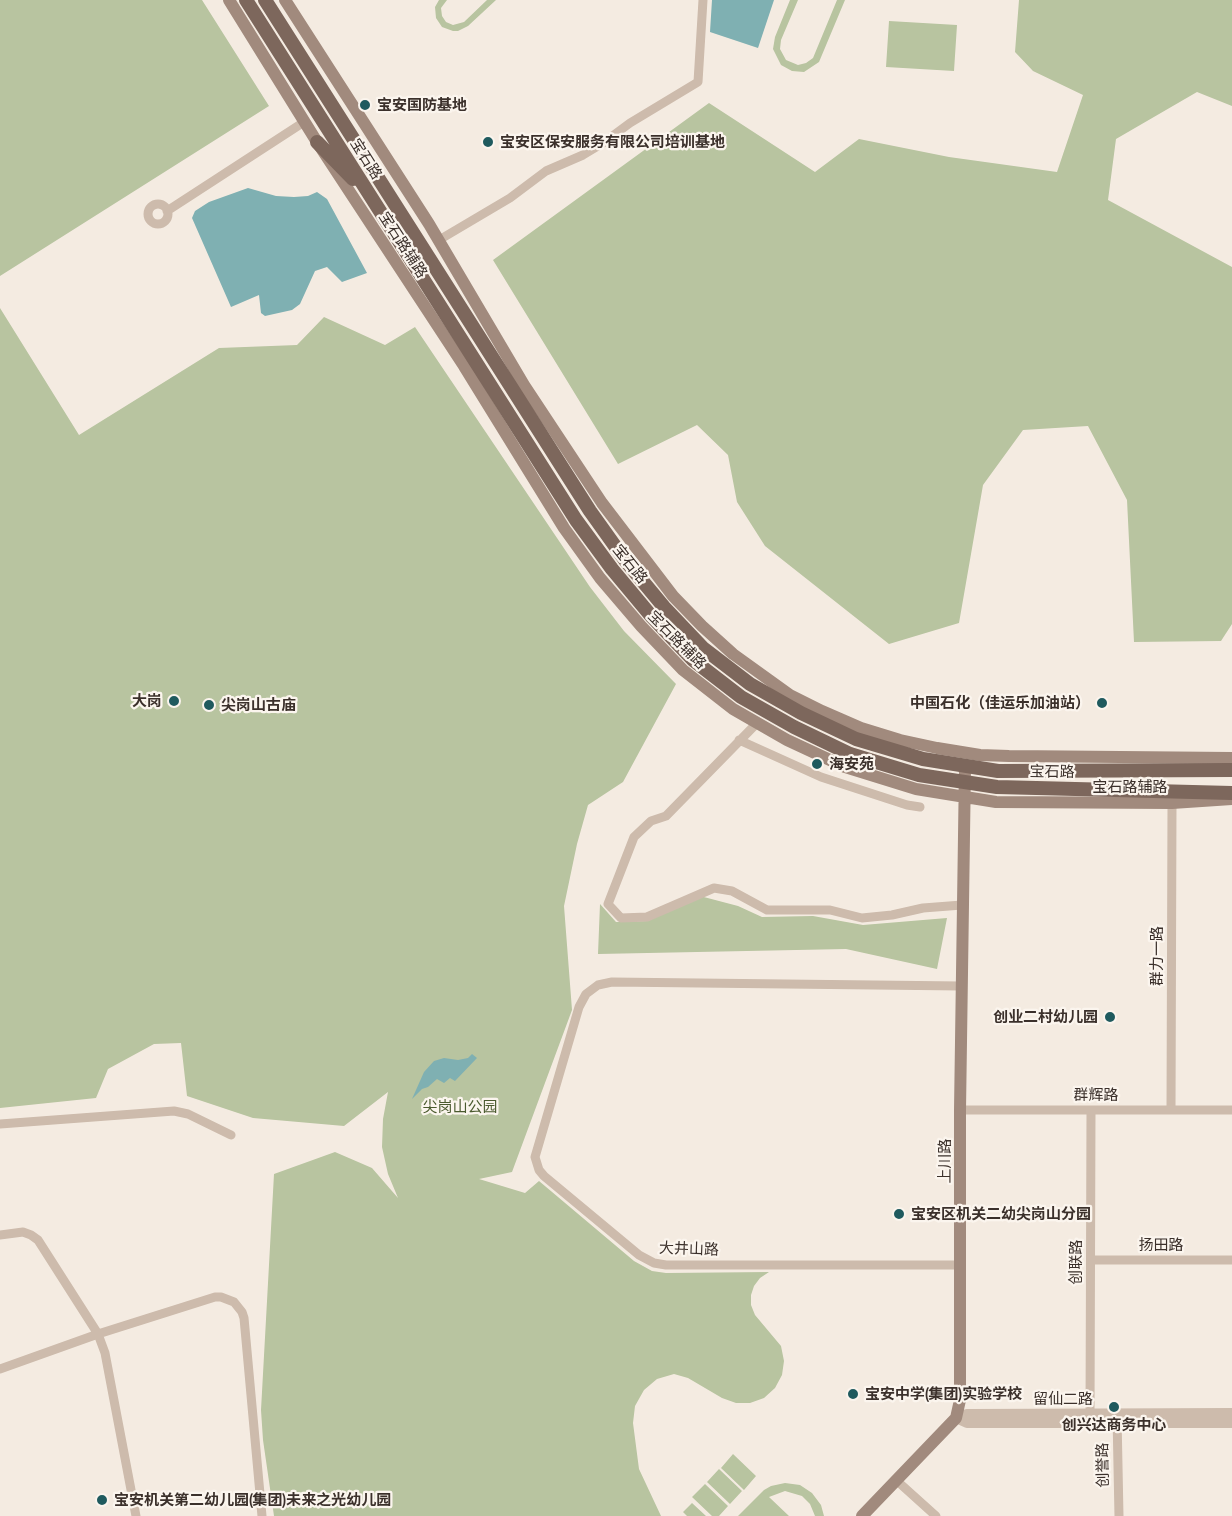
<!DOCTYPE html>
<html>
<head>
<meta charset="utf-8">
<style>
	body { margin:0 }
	canvas { display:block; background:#f4ebe1 }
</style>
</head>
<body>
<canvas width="1232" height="1516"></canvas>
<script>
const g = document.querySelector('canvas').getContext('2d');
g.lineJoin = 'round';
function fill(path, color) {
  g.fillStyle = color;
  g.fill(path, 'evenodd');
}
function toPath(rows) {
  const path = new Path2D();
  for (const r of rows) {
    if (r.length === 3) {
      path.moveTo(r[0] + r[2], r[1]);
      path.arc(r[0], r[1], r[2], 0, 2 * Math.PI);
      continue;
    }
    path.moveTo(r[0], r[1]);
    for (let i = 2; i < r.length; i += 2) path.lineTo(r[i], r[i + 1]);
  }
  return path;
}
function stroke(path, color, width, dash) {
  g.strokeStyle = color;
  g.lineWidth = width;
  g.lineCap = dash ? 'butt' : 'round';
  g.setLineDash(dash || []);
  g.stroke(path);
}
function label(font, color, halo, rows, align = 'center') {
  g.font = font + ' "Asap Condensed","Noto Sans SC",sans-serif';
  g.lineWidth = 4.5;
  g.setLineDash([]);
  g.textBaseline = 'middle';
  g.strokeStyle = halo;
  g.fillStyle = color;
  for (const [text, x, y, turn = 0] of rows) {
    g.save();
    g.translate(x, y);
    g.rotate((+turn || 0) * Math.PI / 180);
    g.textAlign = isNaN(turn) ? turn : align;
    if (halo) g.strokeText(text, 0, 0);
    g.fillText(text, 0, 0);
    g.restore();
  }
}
fill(toPath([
	[0,0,202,0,269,106,0,276],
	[439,0,447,0,441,8,442,16,446,22,453,25,464,22,487,0,496,0,468,26,458,31,453,31,442,27,436,18,435,7],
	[790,0,798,0,781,40,780,49,786,60,798,65,806,63,813,58,837,0,845,0,819,62,804,72,792,71,781,65,773,49,775,37],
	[1019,0,1232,0,1232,106,1197,92,1116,139,1108,200,1232,267,1232,624,1221,641,1134,642,1127,500,1088,426,1023,430,983,485,959,623,889,644,765,546,737,502,728,455,697,425,618,464,493,260,709,103,815,172,859,139,949,157,1057,172,1083,95,1033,71,1015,52],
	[889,21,957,25,954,71,886,67],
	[0,308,79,435,219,348,297,345,324,317,385,345,415,327,590,587,624,631,676,684,623,782,588,805,577,844,564,906,572,1010,512,1172,479,1179,525,1193,539,1181,634,1261,652,1271,666,1273,769,1272,760,1278,754,1286,751,1295,751,1305,755,1315,781,1346,784,1361,782,1375,775,1388,764,1398,750,1403,736,1403,722,1398,688,1378,674,1374,657,1379,644,1390,635,1406,633,1423,639,1469,661,1516,274,1516,263,1440,261,1410,274,1174,335,1152,372,1168,398,1198,388,1174,382,1147,383,1119,388,1092,344,1126,253,1118,187,1096,181,1043,154,1044,108,1069,96,1098,0,1108],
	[700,896,738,906,762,917,813,916,863,925,947,918,937,969,846,949,598,954,600,904,616,922,648,921],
	[733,1454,756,1476,744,1490,721,1468],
	[719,1469,742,1491,730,1504,707,1482],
	[785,1483,800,1485,812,1493,821,1505,824,1516,815,1516,810,1504,802,1496,785,1491,769,1497,789,1516,738,1516,764,1490,771,1486],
	[705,1484,728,1506,719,1516,712,1516,692,1497],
	[692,1503,706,1516,687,1516,683,1512]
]), '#b8c4a0');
fill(toPath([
	[712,0,774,0,758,48,710,32],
	[248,188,276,196,294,197,308,196,317,192,327,199,367,273,342,282,327,267,315,271,300,304,292,310,265,316,261,313,259,295,231,307,192,218,195,211,209,202],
	[472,1054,477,1058,455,1081,450,1078,444,1083,437,1079,428,1087,422,1089,412,1099,424,1072,434,1061,444,1058,458,1060,468,1058]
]), '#7fb0b2');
stroke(toPath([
	[158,214,10],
	[167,211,304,122],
	[439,240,510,198,546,171,583,155,603,143,630,123,698,82,703,0],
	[757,723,666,816,651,821,634,837,608,904,621,918,647,917,714,888,732,891,767,910,830,910,862,918,892,915,923,908,962,905],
	[739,740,821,777,907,805,920,807],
	[960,1110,1232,1110],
	[1171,1110,1172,803],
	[0,1124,174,1111,188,1114,231,1135],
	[0,1235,23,1232,31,1235,38,1240,98,1334,105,1353,136,1516],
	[1091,1260,1232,1260],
	[960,1265,666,1265,654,1263,639,1255,544,1176,539,1170,535,1157,579,1007,586,994,598,985,612,982,961,986],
	[0,1369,98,1334,215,1297,221,1297,234,1302,242,1312,244,1318,262,1516],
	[1090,1414,1091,1110],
	[1117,1416,1119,1516],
	[896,1480,936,1516]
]), '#cdbbac', 9);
stroke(toPath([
	[956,1418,967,1423,1232,1423],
	[956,1418,967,1414,1232,1413]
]), '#cdbbac', 10);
stroke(toPath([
	[229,0,317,142,464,366,564,528,600,578,641,626,683,670,733,709,787,740,845,767,916,789,996,802,1172,803,1232,799],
	[285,0,429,224,524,385,602,503,673,596,702,626,733,654,790,695,822,711,861,728,900,740,937,748,980,755,1009,756,1232,758],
	[862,1516,956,1418,960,1400,960,1110,965,767]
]), '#a18a7d', 12);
stroke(toPath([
	[246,0,576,520,612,569,652,617,693,660,741,697,794,727,850,754,919,775,997,787,1232,793],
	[265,0,590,511,625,560,664,607,703,648,750,684,801,713,856,739,923,759,998,771,1232,770],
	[317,142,353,179]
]), '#7d675c', 14);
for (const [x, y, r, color] of [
	[365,105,6,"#1f5a5e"],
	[488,142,6,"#1f5a5e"],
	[174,701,6,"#1f5a5e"],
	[1102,703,6,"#1f5a5e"],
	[209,705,6,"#1f5a5e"],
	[817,764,6,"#1f5a5e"],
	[1110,1017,6,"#1f5a5e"],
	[899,1214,6,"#1f5a5e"],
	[853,1394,6,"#1f5a5e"],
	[1114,1407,6,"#1f5a5e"],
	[102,1500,6,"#1f5a5e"]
]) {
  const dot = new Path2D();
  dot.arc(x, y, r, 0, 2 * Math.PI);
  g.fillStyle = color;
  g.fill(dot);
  stroke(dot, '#fbf5ee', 2);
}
label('bold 15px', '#3b302b', '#fbf5ee', [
	["宝安国防基地",377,105],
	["宝安区保安服务有限公司培训基地",500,142],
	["大岗",162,701,"right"],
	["中国石化（佳运乐加油站）",1090,703,"right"],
	["尖岗山古庙",221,705],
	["海安苑",829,764],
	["创业二村幼儿园",1098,1017,"right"],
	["宝安区机关二幼尖岗山分园",911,1214],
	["宝安中学(集团)实验学校",865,1394],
	["创兴达商务中心",1114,1425,"center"],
	["宝安机关第二幼儿园(集团)未来之光幼儿园",114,1500]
], 'left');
label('15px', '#3b302b', '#fbf5ee', [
	["宝石路",366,159,58],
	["宝石路辅路",403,245,57],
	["宝石路",630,564,51],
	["宝石路辅路",677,640,45],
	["宝石路",1052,772,1],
	["宝石路辅路",1130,787],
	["群力一路",1157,956,-90],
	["群辉路",1096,1095],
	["上川路",945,1161,-90],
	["扬田路",1161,1245],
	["大井山路",689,1249,2],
	["创联路",1076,1262,-90],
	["留仙二路",1063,1399],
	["创誉路",1103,1465,-91]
]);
label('15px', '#4a5a2e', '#fbf5ee', [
	["尖岗山公园",460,1107]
]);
</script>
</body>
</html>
